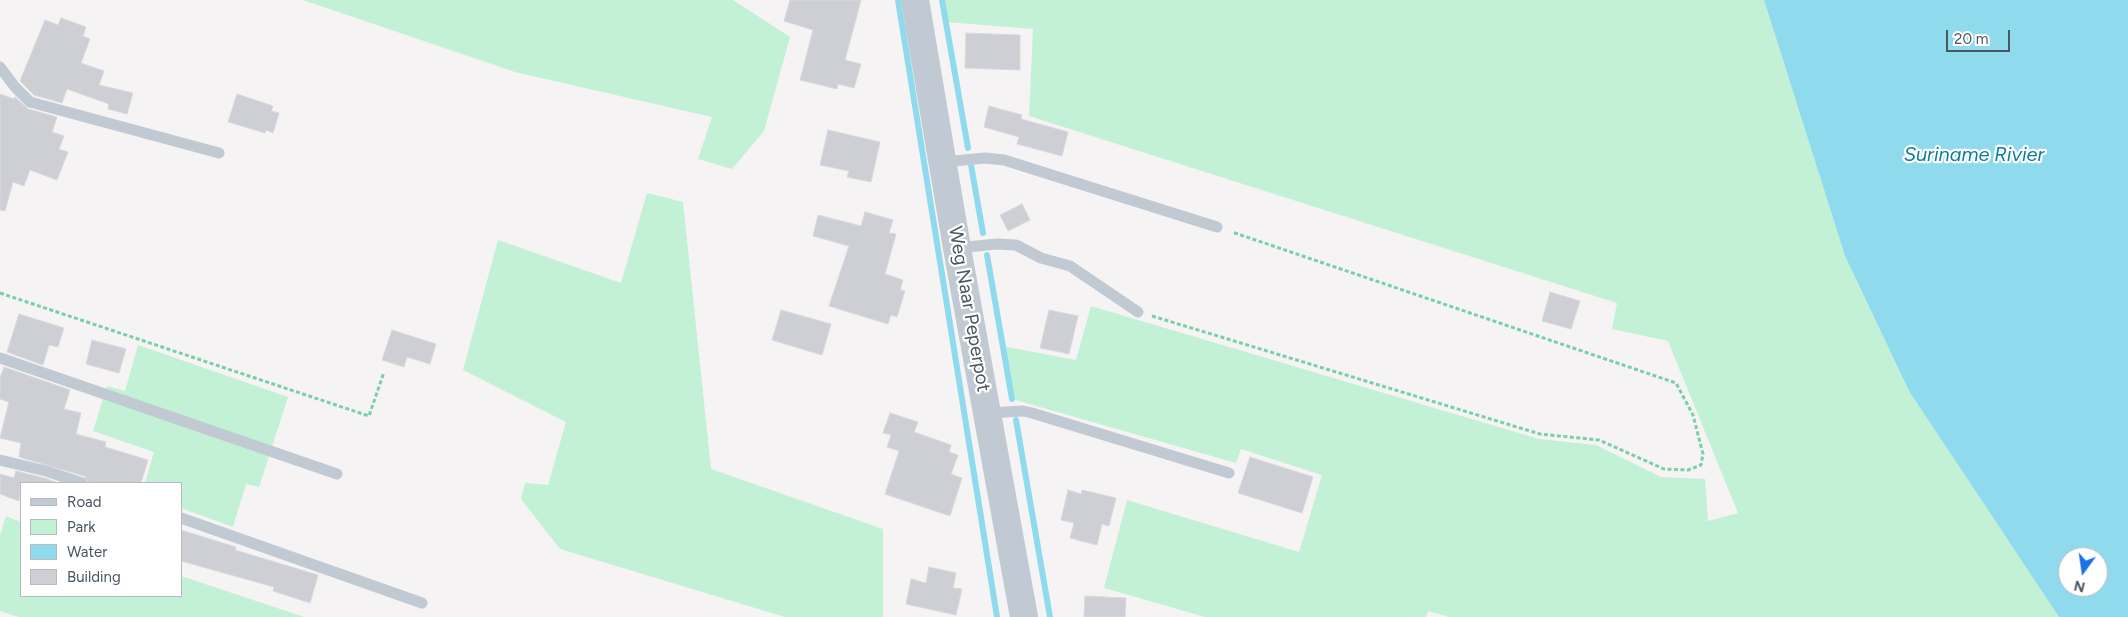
<!DOCTYPE html>
<html>
<head>
<meta charset="utf-8">
<style>
	body { margin:0 }
	#map { position:relative; width:2128px; height:617px; overflow:hidden; background:#f5f3f3; font-family:Figtree,sans-serif }
	canvas { display:block }
	.legend { position:absolute; left:20px; top:482px; width:162px; height:115px; box-sizing:border-box; background:#fff; border:1px solid #b7bbc0; margin:0; padding:6px 9px; list-style:none; font-size:15px; color:#4a5661 }
	.legend li { display:flex; align-items:center; gap:10px; height:25px }
	.legend b { width:25px; border:1px solid #b7bbc0 }
	.north { position:absolute; left:2058px; top:547px; width:50px; height:50px; box-sizing:border-box; background:#fff; border:1px solid #b7bbc0; border-radius:50%; rotate:194deg; font-size:14px; font-weight:700; line-height:20px; text-align:center; color:#4a5661 }
	.north::after { content:''; display:block; margin:auto; width:18px; height:22px; background:#1a73e8; clip-path:polygon(50% 0,100% 100%,50% 72%,0 100%) }
	.scale { position:absolute; left:1946px; top:30px; width:64px; height:22px; box-sizing:border-box; border:2px solid #4a5661; border-top:0; padding-left:6px; font-size:15px; line-height:18px; white-space:nowrap; color:#4a5661; -webkit-text-stroke:4px #fff; paint-order:stroke }
</style>
</head>
<body>
<div id="map">
<canvas width="2128" height="617"></canvas>
<ul class="legend">
<li><b style="height:6px;background:#c1cad2"></b>Road</li>
<li><b style="height:14px;background:#c3f1d5"></b>Park</li>
<li><b style="height:14px;background:#90daee"></b>Water</li>
<li><b style="height:14px;background:#cdcfd5"></b>Building</li>
</ul>
<div class="north">N</div>
<div class="scale">20 m</div>
</div>
<script>
const g = document.querySelector('canvas').getContext('2d');
g.lineJoin = 'round';
function fill(path, color) {
  g.fillStyle = color;
  g.fill(path, 'evenodd');
}
function toPath(rows) {
  const path = new Path2D();
  for (const r of rows) {
    path.moveTo(r[0], r[1]);
    for (let i = 2; i < r.length; i += 2) path.lineTo(r[i], r[i + 1]);
  }
  return path;
}
function stroke(path, color, width, dash) {
  g.strokeStyle = color;
  g.lineWidth = width;
  g.lineCap = dash ? 'butt' : 'round';
  g.setLineDash(dash || []);
  g.stroke(path);
}
function label(font, color, halo, rows, align = 'center') {
  g.font = font + ' Figtree,sans-serif';
  g.lineWidth = 4.5;
  g.setLineDash([]);
  g.textBaseline = 'middle';
  g.strokeStyle = halo;
  g.fillStyle = color;
  for (const [text, x, y, turn = 0] of rows) {
    g.save();
    g.translate(x, y);
    g.rotate((+turn || 0) * Math.PI / 180);
    g.textAlign = isNaN(turn) ? turn : align;
    if (halo) g.strokeText(text, 0, 0);
    g.fillText(text, 0, 0);
    g.restore();
  }
}
fill(toPath([
	[303,0,733,0,790,37,764,131,732,169,698,159,712,117,515,72],
	[942,0,1764,0,1845,256,1909,391,2059,617,1449,617,1428,611,1426,617,1205,617,1104,588,1127,500,1299,552,1322,475,1241,449,1236,463,1012,399,1002,346,1076,360,1091,306,1539,439,1596,445,1661,477,1705,479,1708,521,1738,513,1668,341,1612,329,1617,303,1029,116,1033,29,946,22],
	[647,193,683,202,711,469,883,529,883,617,785,617,560,549,521,499,525,483,548,485,566,422,463,370,498,240,621,283],
	[138,345,288,397,259,487,246,484,233,527,181,508,181,483,145,483,154,452,93,431,107,386,125,391],
	[6,516,21,522,21,596,181,596,181,576,304,617,19,617,0,611,0,535]
]), '#c3f1d5');
fill(toPath([
	[1764,0,2128,0,2128,617,2059,617,1909,391,1845,256],
	[2068,557,2098,557,2098,587,2068,587]
]), '#90daee');
stroke(toPath([
	[898,0,997,617],
	[942,0,968,148],
	[971,165,983,233],
	[987,255,1012,399],
	[1016,420,1050,617]
]), '#90daee', 6);
const building = toPath([
	[790,0,861,0,845,60,861,64,854,88,838,84,837,89,800,80,813,30,784,21,790,0],
	[61,18,86,27,83,36,90,39,81,63,104,71,99,85,133,93,127,114,108,109,109,104,67,89,62,103,34,95,20,81,45,20,58,25,61,18],
	[966,33,1020,35,1020,70,965,68,966,33],
	[0,94,14,99,15,97,28,109,57,117,52,132,64,136,59,149,68,152,57,180,30,170,24,186,13,182,5,211,0,210,0,94],
	[237,94,273,106,271,111,279,113,273,133,266,130,265,133,228,122,237,94],
	[989,106,1022,115,1021,119,1068,132,1062,156,1017,144,1019,137,984,127,989,106],
	[828,130,880,142,871,182,847,177,849,171,820,165,828,130],
	[1022,204,1030,220,1008,231,1000,215,1022,204],
	[865,212,893,220,889,233,896,234,885,274,903,280,900,290,905,291,897,317,891,315,888,324,829,306,849,246,813,236,818,215,861,226,865,212],
	[1550,292,1580,301,1571,329,1542,321,1550,292],
	[781,310,831,324,822,355,772,340,781,310],
	[1049,310,1078,316,1069,354,1040,348,1049,310],
	[19,314,64,328,58,347,49,345,43,365,7,352,19,314],
	[392,330,436,344,430,364,407,357,404,367,382,360,392,330],
	[92,340,126,349,119,373,86,364,92,340],
	[4,367,70,390,64,409,81,413,76,434,106,442,105,447,148,460,141,483,89,483,84,476,19,457,21,443,0,438,9,402,0,399,0,378,4,367],
	[890,413,918,422,914,432,951,445,949,452,958,455,951,474,962,478,950,516,885,494,899,451,887,447,891,435,883,433,890,413],
	[1250,457,1313,477,1302,513,1238,493,1250,457],
	[16,471,44,478,59,483,21,483,19,501,0,494,0,474,14,478,16,471],
	[1068,490,1081,494,1082,490,1116,498,1109,526,1102,524,1097,545,1070,538,1074,523,1061,520,1068,490],
	[181,530,236,547,235,550,318,575,310,603,273,591,274,587,181,561,181,530],
	[929,567,956,573,953,588,962,589,956,615,906,604,911,579,926,583,929,567],
	[1085,596,1126,598,1125,617,1084,617,1085,596]
]);
fill(building, '#cdcfd5');
stroke(building, '#d7d9de', 1);
stroke(toPath([
	[0,293,369,416,384,372],
	[1152,316,1540,434,1599,440,1664,469,1688,470,1701,465,1703,454,1693,415,1676,383,1232,232]
]), '#7ad0a6', 3, [4, 2.5]);
stroke(toPath([
	[0,67,15,87,30,102,219,153],
	[943,162,985,158,1004,160,1217,227],
	[957,248,997,244,1016,245,1041,258,1070,266,1138,312],
	[0,358,337,474],
	[988,413,1023,411,1032,413,1229,473],
	[0,460,46,471,82,483],
	[181,518,422,603]
]), '#c1cad2', 11);
stroke(toPath([
	[915,0,957,248,1024,617]
]), '#c1cad2', 28);
label('19px', '#4a5661', '#fff', [
	["Weg Naar Peperpot",969,309,80]
]);
label('italic 20px', '#0c7c9b', '#fff', [
	["Suriname Rivier",1974,155]
]);
</script>
</body>
</html>
